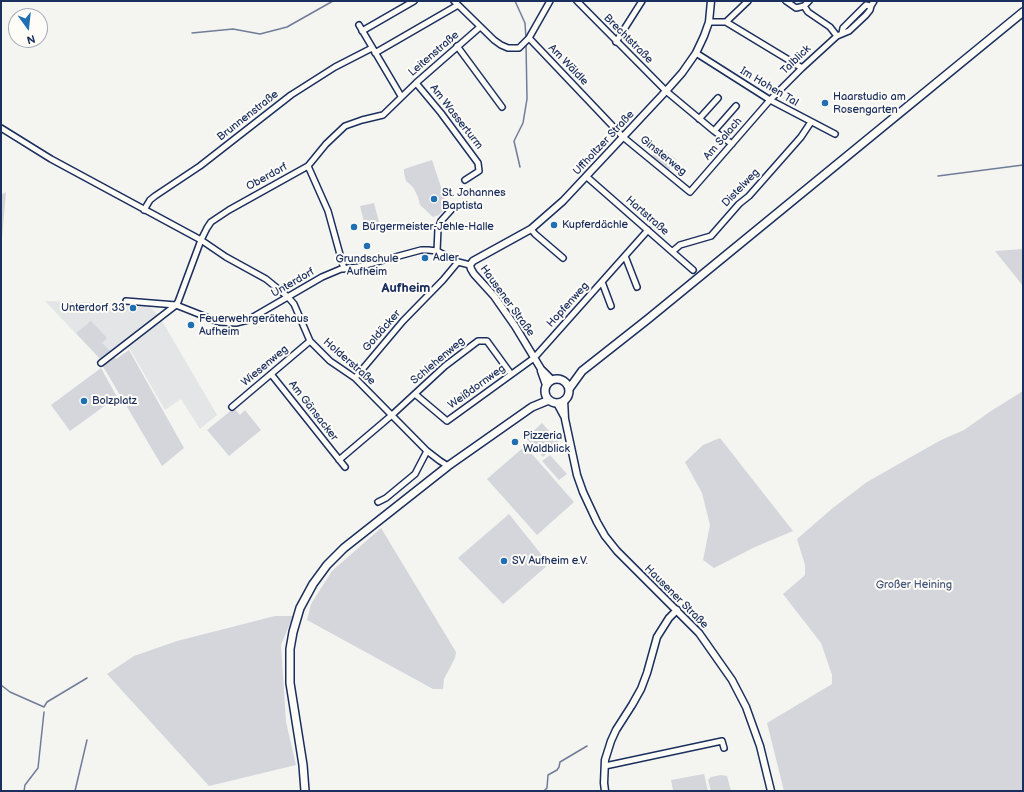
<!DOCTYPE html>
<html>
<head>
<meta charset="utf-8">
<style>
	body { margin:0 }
	#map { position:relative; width:1024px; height:792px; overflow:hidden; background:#f4f4f1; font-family:"Balsamiq Sans",sans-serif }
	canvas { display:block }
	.frame { position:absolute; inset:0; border:2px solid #1b2f5e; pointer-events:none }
	.north { position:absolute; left:8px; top:8px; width:40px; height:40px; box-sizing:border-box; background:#fdfcf7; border:1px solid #a3aaba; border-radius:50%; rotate:165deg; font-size:11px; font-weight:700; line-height:16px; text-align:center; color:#1b2f5e }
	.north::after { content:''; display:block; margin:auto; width:14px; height:18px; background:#1f6fb2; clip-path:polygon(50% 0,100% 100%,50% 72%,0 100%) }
</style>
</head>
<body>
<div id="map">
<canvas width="1024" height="792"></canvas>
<div class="frame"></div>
<div class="north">N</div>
</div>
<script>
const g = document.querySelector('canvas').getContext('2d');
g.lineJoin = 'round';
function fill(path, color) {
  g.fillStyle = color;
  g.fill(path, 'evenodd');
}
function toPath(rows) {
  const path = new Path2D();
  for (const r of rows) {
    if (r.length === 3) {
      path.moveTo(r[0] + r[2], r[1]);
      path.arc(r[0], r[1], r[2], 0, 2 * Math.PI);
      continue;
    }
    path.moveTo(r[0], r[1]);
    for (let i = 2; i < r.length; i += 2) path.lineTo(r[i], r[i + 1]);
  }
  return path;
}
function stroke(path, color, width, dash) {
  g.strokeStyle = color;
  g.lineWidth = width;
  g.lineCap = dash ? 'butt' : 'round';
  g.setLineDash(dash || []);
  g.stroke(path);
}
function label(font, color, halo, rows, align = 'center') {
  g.font = font + ' "Balsamiq Sans",sans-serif';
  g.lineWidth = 4;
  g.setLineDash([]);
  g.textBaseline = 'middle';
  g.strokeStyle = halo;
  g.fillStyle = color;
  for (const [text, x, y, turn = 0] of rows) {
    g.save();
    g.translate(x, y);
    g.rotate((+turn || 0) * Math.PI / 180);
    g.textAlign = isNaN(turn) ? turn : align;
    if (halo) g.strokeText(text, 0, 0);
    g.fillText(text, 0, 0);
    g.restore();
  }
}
fill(toPath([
	[45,301,147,304,159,316,102,361],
	[161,319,217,415,200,429,181,399,165,410,127,344]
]), '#e4e5e6');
fill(toPath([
	[660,147,677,160,669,170,652,156],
	[432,160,447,205,445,209,439,215,433,217,420,205,418,197,413,187,406,181,404,173,404,169],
	[6,192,1,249,1,195],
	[374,203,379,222,365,226,360,206],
	[1023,249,1023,286,995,251],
	[91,321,107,338,102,343,112,353,102,361,76,333],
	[129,350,184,448,162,466,101,363,113,354,116,359],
	[101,368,117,397,70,431,51,405],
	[1023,391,1023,791,784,791,767,723,832,684,832,675,821,643,783,594,805,575,805,565,797,539,834,507,867,482,941,440,964,430,991,411],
	[234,408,240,415,245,410,261,430,229,456,207,430],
	[542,423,559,442,543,457,526,438],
	[720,438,793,531,755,547,714,568,703,560,710,525,702,493,685,462,703,445],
	[525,446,574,502,537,535,487,479],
	[550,455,567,474,559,480,542,461],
	[509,514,549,564,503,604,458,558],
	[381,528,456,652,455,658,444,679,443,689,433,689,307,620,311,604,332,571],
	[275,616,293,616,281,645,286,722,296,765,209,786,107,674,134,656,177,641],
	[704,774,708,791,670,791,673,790,671,780],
	[721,775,727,776,731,791,711,791,708,780,711,777]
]), '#d4d6db');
stroke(toPath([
	[515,1,525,23,526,39],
	[192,33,233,29,260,34,287,27,333,1],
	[520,167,514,141,523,123,527,99,526,43],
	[938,176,1023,165],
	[1,685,10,692,44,707,47,702,87,678],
	[24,791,25,785,38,768,44,712],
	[75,791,87,740],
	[544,791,547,788,548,775,557,770,559,767,560,762,587,746]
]), '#717c98', 1.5);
const minor = toPath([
	[454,1,494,40,501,45,508,48,519,48,529,38],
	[550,1,529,38,623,137,690,192,770,100,802,68,837,36,849,31,866,15,870,10,871,6,874,1],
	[577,1,666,91,714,131,732,144],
	[786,1,796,8,804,6,809,1],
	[804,6,808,12,830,27,837,36],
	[709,22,726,22,802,68],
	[726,22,748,1],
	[359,25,401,96],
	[362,31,414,1],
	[842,33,843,28,866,5,871,6],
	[616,42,642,1],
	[457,46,502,107],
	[375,53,458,5],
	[696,53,770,100,835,134],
	[416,83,441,113,478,163,479,171,465,180],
	[699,119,718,98],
	[1,128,51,159,201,240,226,257,266,279,288,297,294,304,310,341,330,361,355,378,427,451,440,461,448,466],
	[714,131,736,106],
	[308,166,328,211,344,269],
	[587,177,693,270],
	[144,210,150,200,155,196,200,166,291,95,335,67,372,48],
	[531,229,535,234,563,258],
	[437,251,438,229,441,221,451,210],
	[673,251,680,245,711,236,739,204,749,196,801,137,811,122],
	[625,256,637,287],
	[602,282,611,306],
	[126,301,176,305,219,322,236,323,248,320,322,277,341,269,358,267,421,250,428,250,437,251,458,262,470,265],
	[101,363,176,305,178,302,201,240,207,228,211,222,229,210,308,166,326,144,345,126,362,120,383,115,416,83,480,27],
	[271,374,345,467],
	[355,378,403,321,443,280,458,262],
	[415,394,447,421,534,358,648,230],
	[232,407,310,341],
	[339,460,392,415,445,366,478,341,487,341,511,374],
	[378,502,386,498,415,474,427,451],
	[605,766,722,741,724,748]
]);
const tertiary = toPath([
	[541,371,546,385],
	[552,380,541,369,515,326,494,296,474,274,471,269,470,265,473,261,531,229,563,201,666,91,682,73,696,53,704,36,709,22,711,1],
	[564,400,565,419,577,475,583,492,597,522,605,536,617,551,699,633,732,680,746,707,760,746,771,791],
	[557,403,564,416],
	[605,791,604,783,605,760,611,741,616,730,632,705,641,689,647,673,657,637,669,618,677,610]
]);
const secondary = toPath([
	[557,391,12],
	[569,389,582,371,648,319,1023,12],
	[305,791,303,765,290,683,290,649,293,632,300,608,313,584,327,565,344,548,448,466,532,407,549,400]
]);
stroke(minor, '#1b2f5e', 8);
stroke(tertiary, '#1b2f5e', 9);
stroke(secondary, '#1b2f5e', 10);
stroke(minor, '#fdfcf7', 5);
stroke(tertiary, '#fdfcf7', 6);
stroke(secondary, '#fdfcf7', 7);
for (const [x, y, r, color] of [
	[825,103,4,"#1f6fb2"],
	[434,199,4,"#1f6fb2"],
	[554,225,4,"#1f6fb2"],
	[354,227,4,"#1f6fb2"],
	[367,246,4,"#1f6fb2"],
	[425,258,4,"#1f6fb2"],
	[133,308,4,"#1f6fb2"],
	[191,325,4,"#1f6fb2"],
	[84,401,4,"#1f6fb2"],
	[515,442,4,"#1f6fb2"],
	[504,561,4,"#1f6fb2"]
]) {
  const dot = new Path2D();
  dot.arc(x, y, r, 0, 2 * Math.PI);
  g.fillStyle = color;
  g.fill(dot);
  stroke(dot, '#fdfcf7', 1.5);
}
label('11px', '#1b2f5e', '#fdfcf7', [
	["Brechtstraße",628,39,45],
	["Leitenstraße",434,54,-41],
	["Talblick",796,60,-44],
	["Am Wäldle",568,65,46],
	["Im Hohen Tal",769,87,31],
	["Brunnenstraße",248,116,-38],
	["Am Wasserturm",456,117,52],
	["Am Salach",723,139,-49],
	["Uffholtzer Straße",604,143,-47],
	["Ginsterweg",663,156,39],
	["Oberdorf",267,177,-29],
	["Distelweg",741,188,-46],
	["Hartstraße",647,216,41],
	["Unterdorf",293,283,-30],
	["Hausener Straße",507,301,54],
	["Hopfenweg",568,305,-48],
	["Goldäcker",382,331,-49],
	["Schlehenweg",438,361,-40],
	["Holderstraße",349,362,41],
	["Wiesenweg",265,366,-40],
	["Weißdornweg",477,387,-36],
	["Am Gänsacker",313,411,52],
	["Hausener Straße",676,597,45]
]);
label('11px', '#1b2f5e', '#fdfcf7', [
	["Haarstudio am",833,97],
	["Rosengarten",833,110],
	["St. Johannes",442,193],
	["Baptista",442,206],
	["Kupferdächle",562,225],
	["Bürgermeister-Jehle-Halle",362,227],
	["Adler",433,258],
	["Grundschule",367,259,"center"],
	["Aufheim",367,272,"center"],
	["Unterdorf 33",125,308,"right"],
	["Feuerwehrgerätehaus",199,319],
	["Aufheim",199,332],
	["Bolzplatz",92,401],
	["Pizzeria",523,436],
	["Waldblick",523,449],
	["SV Aufheim e.V.",512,561]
], 'left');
label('11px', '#49597d', '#fdfcf7', [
	["Großer Heining",914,585]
]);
label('bold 13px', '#1b2f5e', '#fdfcf7', [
	["Aufheim",406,289]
]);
</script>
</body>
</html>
